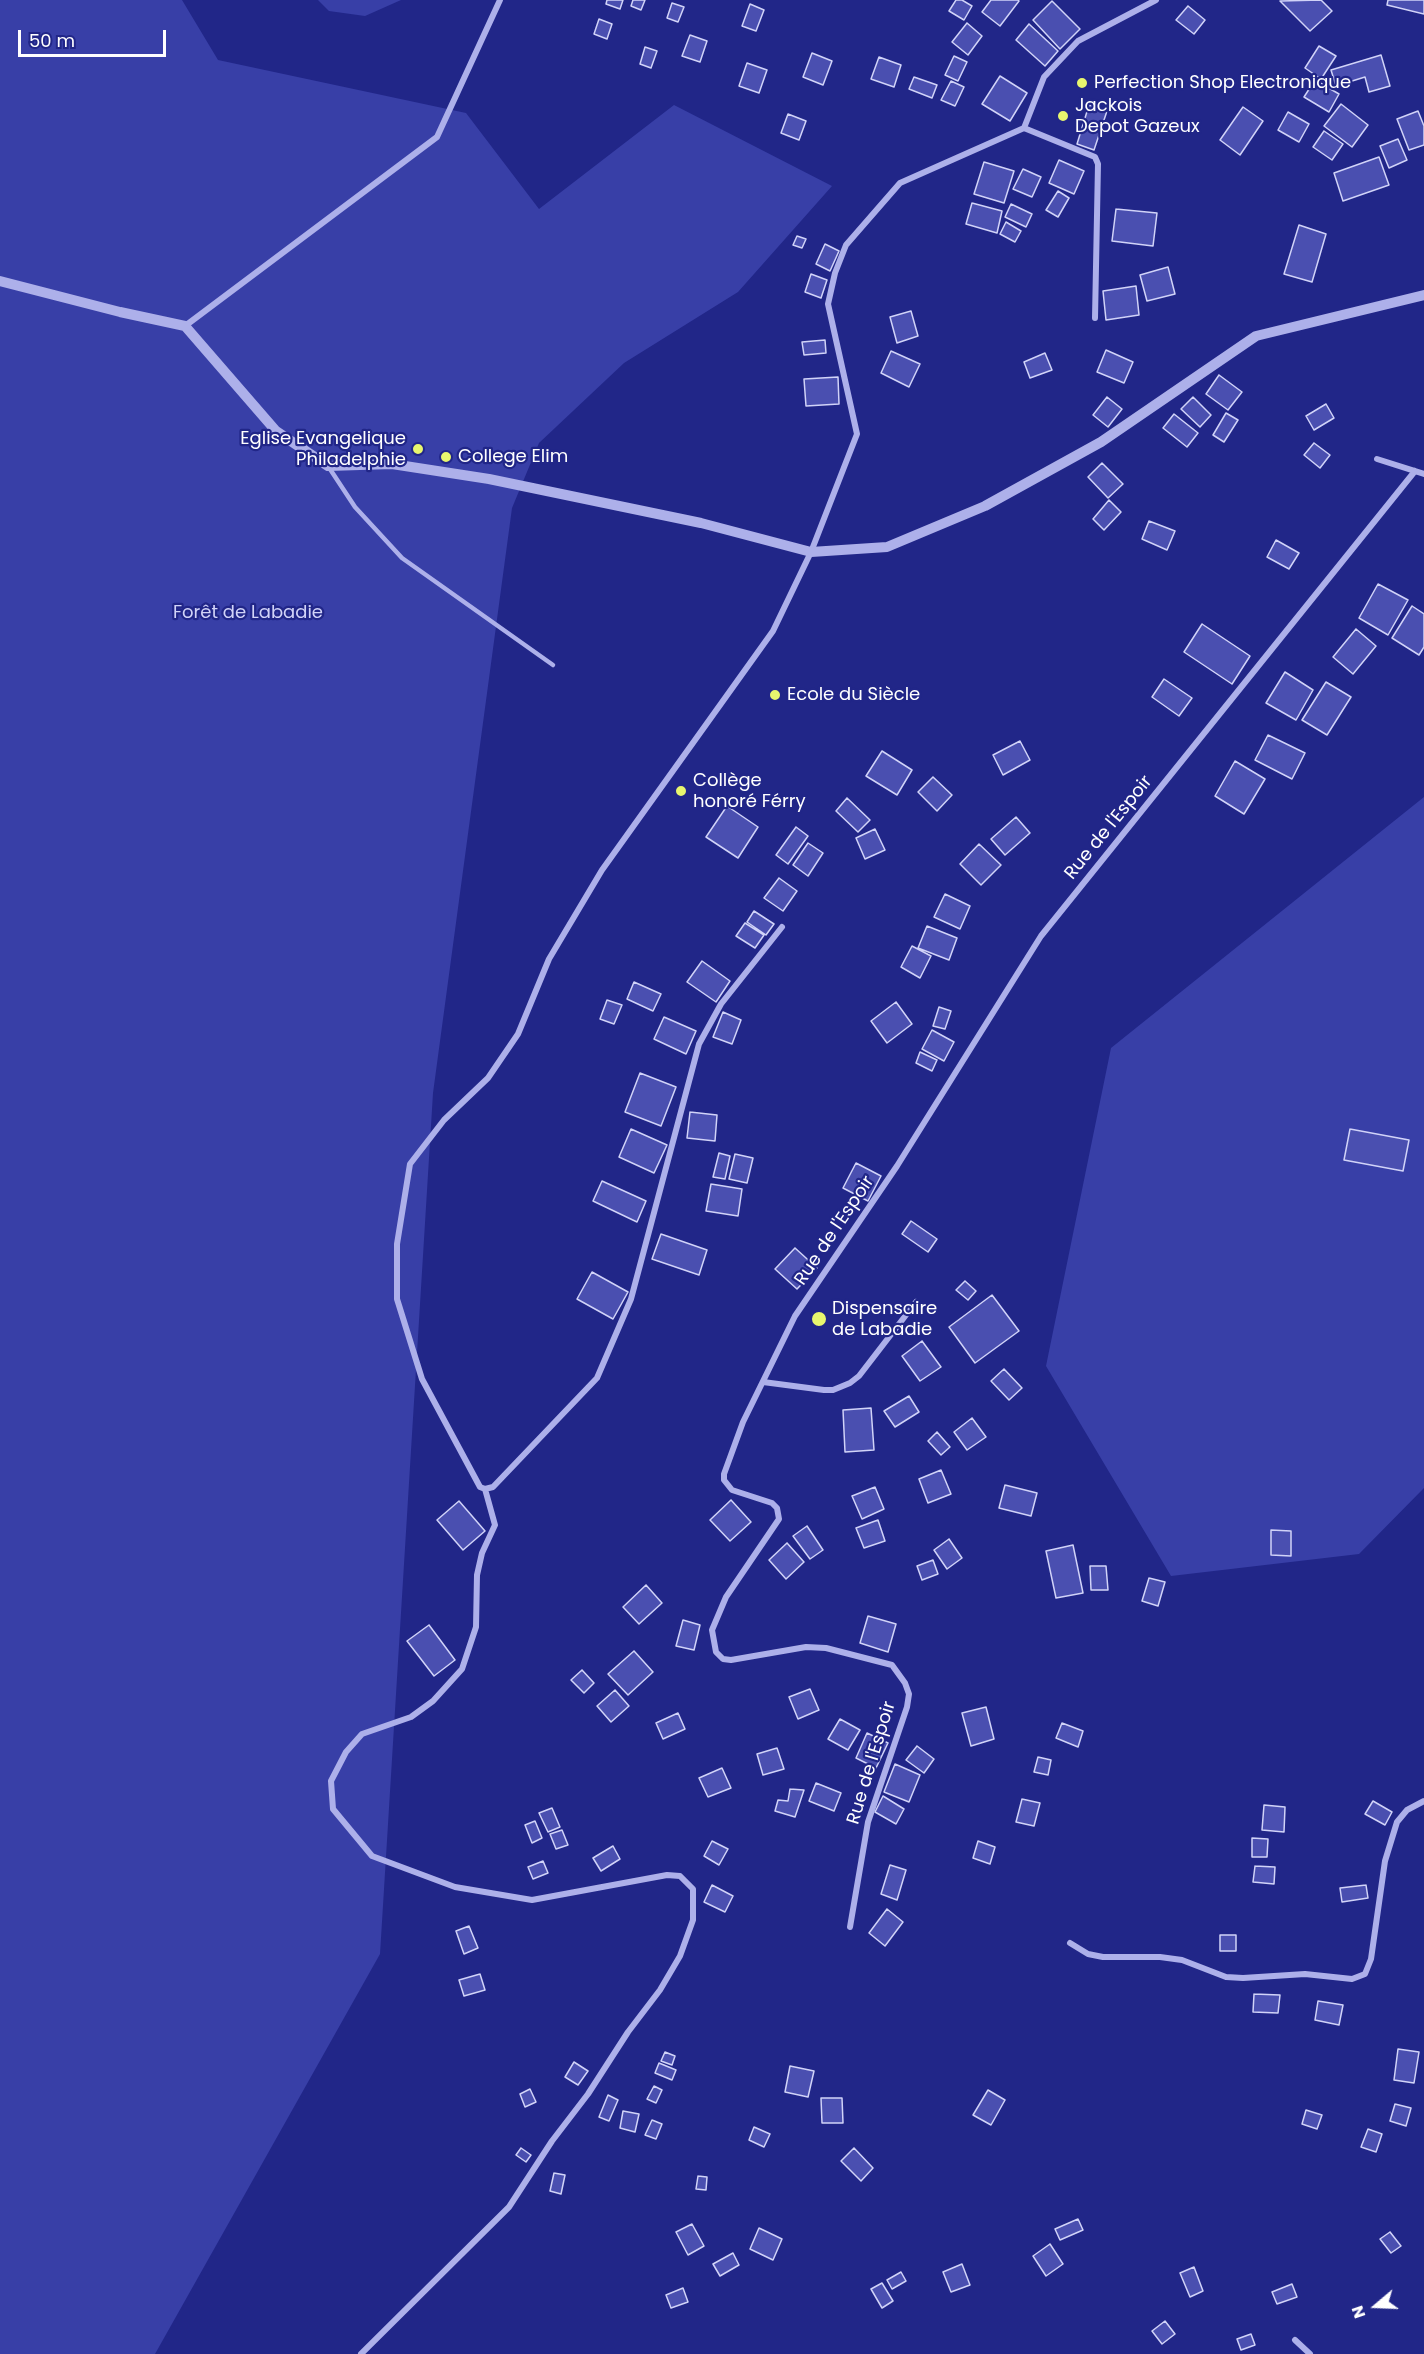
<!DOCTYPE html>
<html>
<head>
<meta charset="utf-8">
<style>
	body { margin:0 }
	#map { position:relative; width:1424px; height:2354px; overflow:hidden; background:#212688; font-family:Poppins,sans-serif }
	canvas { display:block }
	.north { position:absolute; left:1346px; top:2276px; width:60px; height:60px; -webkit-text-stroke:4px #212688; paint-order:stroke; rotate:251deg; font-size:16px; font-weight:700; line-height:24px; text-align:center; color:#fff }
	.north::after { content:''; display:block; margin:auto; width:21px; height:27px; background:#fff; clip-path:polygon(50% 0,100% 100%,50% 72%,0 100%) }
	.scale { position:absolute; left:18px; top:30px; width:148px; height:27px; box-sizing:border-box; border:3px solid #fff; border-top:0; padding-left:8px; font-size:18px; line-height:21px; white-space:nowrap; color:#fff; -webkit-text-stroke:4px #212688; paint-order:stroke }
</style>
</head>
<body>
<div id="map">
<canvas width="1424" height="2354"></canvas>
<div class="north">N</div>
<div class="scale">50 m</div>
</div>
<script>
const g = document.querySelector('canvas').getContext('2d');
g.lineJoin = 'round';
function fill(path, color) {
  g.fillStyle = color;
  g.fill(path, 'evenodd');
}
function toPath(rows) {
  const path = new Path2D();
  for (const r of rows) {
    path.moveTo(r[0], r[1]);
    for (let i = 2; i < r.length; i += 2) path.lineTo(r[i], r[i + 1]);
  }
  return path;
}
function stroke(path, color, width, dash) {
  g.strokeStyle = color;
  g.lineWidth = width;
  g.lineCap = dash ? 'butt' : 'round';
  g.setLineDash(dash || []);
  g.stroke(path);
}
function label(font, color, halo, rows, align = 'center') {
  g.font = font + ' Poppins,sans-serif';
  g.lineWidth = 4.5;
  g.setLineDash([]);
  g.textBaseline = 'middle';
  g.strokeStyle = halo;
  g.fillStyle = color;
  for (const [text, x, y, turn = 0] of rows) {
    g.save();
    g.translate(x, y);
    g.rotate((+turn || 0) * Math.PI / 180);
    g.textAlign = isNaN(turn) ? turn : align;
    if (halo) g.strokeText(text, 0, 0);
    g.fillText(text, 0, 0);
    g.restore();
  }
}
fill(toPath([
	[0,0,182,0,218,60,466,113,539,209,674,105,832,186,738,292,624,363,539,443,512,508,433,1093,380,1954,155,2354,0,2354],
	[318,0,401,0,365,16,329,11],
	[1424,797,1424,1488,1359,1554,1171,1576,1046,1366,1111,1048]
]), '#383fa7');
const building = toPath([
	[607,0,623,0,620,9,606,4,607,0],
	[633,0,645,0,641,10,631,6,633,0],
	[956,0,962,0,972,6,964,20,949,11,956,0],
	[991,0,1018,0,1019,1,1000,26,982,12,991,0],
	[1321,0,1332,11,1310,31,1280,1,1321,0],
	[1388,0,1424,0,1424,14,1387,5,1388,0],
	[1052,1,1080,29,1060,49,1033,20,1052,1],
	[672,3,684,7,678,22,667,18,672,3],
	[750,4,764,10,756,31,742,26,750,4],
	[1188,6,1205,20,1194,34,1176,20,1188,6],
	[599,19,612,24,607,39,594,34,599,19],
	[967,23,982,36,968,55,952,42,967,23],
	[1029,24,1058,51,1045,66,1016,40,1029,24],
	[690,35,707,41,700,62,682,56,690,35],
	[1319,46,1336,56,1321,79,1305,68,1319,46],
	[645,47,657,51,651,68,640,64,645,47],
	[812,53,832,61,823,85,803,77,812,53],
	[1381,55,1390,86,1369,92,1365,77,1336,86,1331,70,1381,55],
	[954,56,967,62,958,81,945,75,954,56],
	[879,57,901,65,894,87,871,79,879,57],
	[747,63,767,70,759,93,739,86,747,63],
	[1000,76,1027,93,1010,121,982,104,1000,76],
	[914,77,937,85,932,98,909,89,914,77],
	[1315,80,1339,94,1329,112,1304,97,1315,80],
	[951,81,964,87,955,106,941,100,951,81],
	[1341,104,1368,125,1352,147,1324,126,1341,104],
	[1089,105,1107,111,1094,150,1077,144,1089,105],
	[1243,107,1263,121,1240,155,1220,140,1243,107],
	[1418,111,1424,126,1424,145,1409,150,1397,119,1418,111],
	[1288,112,1309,124,1299,142,1278,130,1288,112],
	[788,114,806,121,799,140,781,133,788,114],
	[1324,131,1343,144,1332,160,1313,147,1324,131],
	[1398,139,1407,160,1389,168,1380,146,1398,139],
	[1379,157,1389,185,1343,201,1334,173,1379,157],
	[1059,160,1084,171,1074,194,1049,183,1059,160],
	[984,162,1014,171,1004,203,974,194,984,162],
	[1023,169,1041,177,1032,197,1013,189,1023,169],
	[1058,191,1069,198,1058,217,1046,210,1058,191],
	[972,203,1002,211,997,233,966,224,972,203],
	[1011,204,1032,214,1026,227,1005,217,1011,204],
	[1116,209,1157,213,1153,246,1112,241,1116,209],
	[1006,222,1021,231,1015,242,1000,234,1006,222],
	[1299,225,1326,234,1312,282,1284,274,1299,225],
	[797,236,806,239,802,248,793,245,797,236],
	[825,244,839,251,830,271,816,264,825,244],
	[1168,267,1175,294,1147,301,1140,275,1168,267],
	[811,274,827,280,821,298,805,292,811,274],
	[1136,286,1139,315,1106,320,1103,291,1136,286],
	[911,311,918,336,897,343,890,317,911,311],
	[825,340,826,353,804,355,802,342,825,340],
	[1106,350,1133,362,1124,383,1097,372,1106,350],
	[891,351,920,364,909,387,881,373,891,351],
	[1045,353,1052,370,1030,378,1024,362,1045,353],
	[1219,375,1242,392,1228,410,1206,394,1219,375],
	[838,377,839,404,806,406,804,379,838,377],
	[1107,397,1122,409,1108,427,1093,415,1107,397],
	[1193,397,1211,415,1200,427,1181,409,1193,397],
	[1326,404,1334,418,1314,430,1306,416,1326,404],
	[1226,413,1238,420,1224,442,1213,435,1226,413],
	[1174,414,1198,433,1187,447,1163,428,1174,414],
	[1314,443,1330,455,1320,468,1304,455,1314,443],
	[1102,463,1123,484,1108,498,1088,477,1102,463],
	[1109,500,1121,512,1104,530,1093,519,1109,500],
	[1149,521,1175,531,1167,550,1142,539,1149,521],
	[1276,540,1299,553,1289,569,1267,557,1276,540],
	[1378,584,1408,600,1388,635,1359,618,1378,584],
	[1412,606,1424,614,1424,647,1419,655,1392,638,1412,606],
	[1202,624,1250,656,1232,684,1184,652,1202,624],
	[1356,629,1376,646,1353,674,1333,657,1356,629],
	[1285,672,1313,690,1296,720,1266,703,1285,672],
	[1164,679,1192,698,1179,716,1152,697,1164,679],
	[1326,682,1351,697,1327,735,1302,720,1326,682],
	[1268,735,1305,753,1292,779,1255,760,1268,735],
	[1020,741,1030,760,1003,775,993,755,1020,741],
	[882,751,912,770,897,795,866,776,882,751],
	[1235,761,1265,779,1244,814,1215,796,1235,761],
	[933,777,952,795,937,811,918,792,933,777],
	[847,798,870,820,858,832,836,811,847,798],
	[727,806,758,827,738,858,706,837,727,806],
	[1016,817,1030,833,1005,855,991,839,1016,817],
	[796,827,808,836,788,864,776,855,796,827],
	[875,829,885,850,865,859,856,838,875,829],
	[808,843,823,853,808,876,793,865,808,843],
	[979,844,1001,865,981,885,960,864,979,844],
	[779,878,797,891,783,911,764,898,779,878],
	[945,894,970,906,960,929,934,917,945,894],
	[754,911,774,924,766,935,747,922,754,911],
	[745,923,764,935,755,948,736,936,745,923],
	[927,926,957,938,949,960,918,948,927,926],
	[912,946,931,956,920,978,901,967,912,946],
	[702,961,730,981,716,1002,687,982,702,961],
	[634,982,661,994,653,1011,627,999,634,982],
	[607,1000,622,1005,614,1024,600,1019,607,1000],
	[896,1002,912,1024,887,1043,871,1021,896,1002],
	[939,1007,951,1011,945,1029,933,1026,939,1007],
	[723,1012,741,1020,732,1044,713,1037,723,1012],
	[664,1017,696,1031,686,1054,654,1039,664,1017],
	[932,1030,954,1042,944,1061,922,1049,932,1030],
	[920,1052,937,1060,932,1071,916,1063,920,1052],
	[640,1073,676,1087,661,1126,625,1112,640,1073],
	[690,1112,717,1115,715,1141,687,1138,690,1112],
	[631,1129,667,1145,654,1173,619,1157,631,1129],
	[1350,1129,1409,1140,1403,1171,1344,1160,1350,1129],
	[719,1153,730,1156,725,1179,713,1177,719,1153],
	[735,1154,753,1158,747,1183,729,1179,735,1154],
	[856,1163,881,1176,868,1201,843,1188,856,1163],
	[602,1181,646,1201,637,1222,593,1201,602,1181],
	[711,1184,742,1189,738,1216,706,1211,711,1184],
	[911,1221,937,1239,928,1252,902,1234,911,1221],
	[661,1234,707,1250,699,1275,652,1259,661,1234],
	[795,1248,817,1268,797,1289,775,1269,795,1248],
	[592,1272,628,1292,613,1319,577,1299,592,1272],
	[965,1281,976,1291,968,1300,956,1290,965,1281],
	[992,1295,1019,1331,975,1363,949,1327,992,1295],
	[922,1341,941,1367,920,1381,902,1356,922,1341],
	[1004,1369,1022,1388,1009,1400,991,1381,1004,1369],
	[909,1396,919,1412,895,1427,884,1411,909,1396],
	[871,1408,874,1450,845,1452,843,1410,871,1408],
	[972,1418,986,1437,967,1450,954,1432,972,1418],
	[937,1432,950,1447,941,1455,928,1441,937,1432],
	[941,1470,951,1494,928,1503,919,1479,941,1470],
	[1005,1485,1037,1493,1031,1516,999,1508,1005,1485],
	[875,1487,884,1509,862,1519,852,1496,875,1487],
	[731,1500,751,1522,730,1541,710,1520,731,1500],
	[459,1501,485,1531,463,1550,437,1520,459,1501],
	[878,1520,885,1541,864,1548,856,1528,878,1520],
	[807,1526,823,1550,810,1559,793,1536,807,1526],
	[1271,1530,1291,1531,1291,1556,1271,1555,1271,1530],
	[949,1539,962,1558,947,1569,934,1550,949,1539],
	[787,1543,804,1562,786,1579,769,1560,787,1543],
	[1073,1545,1083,1593,1056,1598,1046,1551,1073,1545],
	[933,1560,938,1574,922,1580,917,1566,933,1560],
	[1090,1566,1106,1566,1108,1590,1091,1590,1090,1566],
	[1149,1578,1165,1582,1158,1606,1142,1601,1149,1578],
	[646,1585,662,1603,639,1624,623,1607,646,1585],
	[868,1616,896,1624,888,1652,860,1643,868,1616],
	[683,1620,700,1625,694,1650,676,1646,683,1620],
	[429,1625,455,1660,434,1676,407,1641,429,1625],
	[634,1651,653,1672,628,1695,608,1674,634,1651],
	[582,1670,594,1683,584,1693,571,1680,582,1670],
	[810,1689,819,1710,798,1719,789,1697,810,1689],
	[615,1690,629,1706,611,1722,597,1706,615,1690],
	[986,1707,994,1739,971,1746,962,1713,986,1707],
	[678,1713,685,1729,663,1739,656,1723,678,1713],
	[840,1719,860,1730,848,1750,828,1739,840,1719],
	[1062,1723,1083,1731,1078,1747,1056,1738,1062,1723],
	[867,1733,888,1743,876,1768,856,1758,867,1733],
	[917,1746,934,1759,924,1773,906,1760,917,1746],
	[777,1748,784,1769,763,1775,757,1754,777,1748],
	[1038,1757,1051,1760,1048,1775,1034,1772,1038,1757],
	[895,1764,920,1775,909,1802,884,1792,895,1764],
	[722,1768,731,1788,708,1797,699,1778,722,1768],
	[816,1783,841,1793,834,1811,809,1801,816,1783],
	[790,1789,804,1790,795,1817,775,1811,778,1800,788,1801,790,1789],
	[883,1796,904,1809,896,1824,875,1812,883,1796],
	[1022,1799,1040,1803,1034,1826,1016,1822,1022,1799],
	[1373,1801,1392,1812,1385,1825,1365,1814,1373,1801],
	[1264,1805,1285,1807,1284,1832,1262,1830,1264,1805],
	[552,1808,560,1827,548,1832,539,1813,552,1808],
	[535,1821,542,1838,532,1843,525,1825,535,1821],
	[562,1830,568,1845,556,1849,550,1834,562,1830],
	[1252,1838,1268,1839,1267,1857,1252,1857,1252,1838],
	[712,1841,728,1849,719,1865,704,1856,712,1841],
	[978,1841,995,1847,990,1864,973,1858,978,1841],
	[613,1846,620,1859,601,1871,593,1858,613,1846],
	[543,1861,548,1873,533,1879,528,1867,543,1861],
	[890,1865,906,1870,897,1900,881,1894,890,1865],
	[1255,1866,1275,1867,1274,1884,1253,1882,1255,1866],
	[712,1885,733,1896,725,1912,704,1902,712,1885],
	[1366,1885,1368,1898,1342,1902,1340,1888,1366,1885],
	[887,1909,903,1922,885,1946,869,1933,887,1909],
	[469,1926,478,1948,464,1954,456,1931,469,1926],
	[1220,1935,1236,1935,1236,1951,1220,1951,1220,1935],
	[480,1974,485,1990,464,1996,459,1980,480,1974],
	[1254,1994,1280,1995,1278,2013,1253,2012,1254,1994],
	[1318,2001,1343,2005,1339,2025,1315,2020,1318,2001],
	[1398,2049,1419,2052,1414,2083,1394,2080,1398,2049],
	[665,2052,675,2056,672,2065,661,2061,665,2052],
	[574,2062,588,2071,578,2085,565,2077,574,2062],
	[659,2063,676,2070,672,2080,655,2073,659,2063],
	[790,2066,814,2071,808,2097,785,2092,790,2066],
	[654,2086,662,2090,656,2103,647,2099,654,2086],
	[530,2089,536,2102,525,2107,520,2094,530,2089],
	[988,2090,1005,2100,991,2125,973,2115,988,2090],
	[608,2095,618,2100,609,2121,599,2117,608,2095],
	[821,2098,842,2098,843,2123,822,2123,821,2098],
	[1395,2104,1411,2108,1406,2126,1390,2121,1395,2104],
	[1306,2110,1322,2115,1317,2129,1302,2124,1306,2110],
	[623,2111,639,2114,635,2132,620,2128,623,2111],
	[652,2120,662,2124,656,2139,645,2135,652,2120],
	[754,2127,770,2134,764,2147,749,2140,754,2127],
	[1368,2129,1382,2134,1376,2152,1361,2147,1368,2129],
	[521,2148,531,2155,526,2162,516,2155,521,2148],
	[854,2148,873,2168,861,2181,841,2161,854,2148],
	[554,2173,565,2175,561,2194,550,2191,554,2173],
	[698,2176,707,2177,706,2190,696,2189,698,2176],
	[1078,2219,1083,2230,1060,2240,1055,2229,1078,2219],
	[692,2224,704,2246,688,2255,676,2232,692,2224],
	[759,2228,782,2239,773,2260,750,2249,759,2228],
	[1390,2232,1401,2246,1391,2253,1380,2239,1390,2232],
	[1050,2244,1063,2264,1046,2276,1033,2256,1050,2244],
	[733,2253,739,2265,720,2276,713,2264,733,2253],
	[962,2264,970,2285,951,2292,943,2272,962,2264],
	[1194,2267,1203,2291,1190,2297,1180,2273,1194,2267],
	[901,2272,906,2281,892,2289,887,2280,901,2272],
	[882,2283,893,2301,882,2308,871,2289,882,2283],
	[1292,2284,1297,2297,1277,2304,1272,2292,1292,2284],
	[683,2288,688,2302,671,2308,666,2295,683,2288],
	[1165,2321,1175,2334,1162,2344,1152,2331,1165,2321],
	[1251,2334,1255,2345,1241,2350,1237,2339,1251,2334]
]);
fill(building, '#4a4fb0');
stroke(building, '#d1d3f8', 1.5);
stroke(toPath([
	[328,466,355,507,402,558,553,665]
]), '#adb0ea', 4.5);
stroke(toPath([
	[1024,128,1095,157,1098,164,1095,318],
	[185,326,437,137,500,0],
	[1377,459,1424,474],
	[782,927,721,1004,699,1044,631,1299,597,1378,493,1487,485,1489,480,1487,422,1379,397,1299,397,1244,410,1164,444,1120,488,1078,518,1034,549,959,602,870,773,631,811,552,857,434,828,304,835,273,846,245,900,183,1024,128,1044,77,1078,41,1156,0],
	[763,1382,824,1390,833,1390,850,1383,859,1376,916,1302],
	[850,1927,868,1822,907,1707,909,1694,905,1683,892,1665,826,1648,806,1647,731,1660,723,1659,716,1652,712,1630,726,1597,779,1519,777,1508,772,1503,732,1490,724,1480,724,1474,743,1422,795,1316,897,1166,1041,936,1415,471],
	[1070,1943,1088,1954,1103,1957,1160,1957,1182,1960,1226,1977,1243,1978,1305,1974,1352,1979,1365,1974,1371,1959,1385,1861,1397,1822,1407,1810,1424,1801],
	[1295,2340,1310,2354],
	[361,2354,509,2207,552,2141,588,2094,628,2032,660,1990,680,1956,693,1920,693,1889,680,1876,667,1875,532,1900,455,1887,372,1856,333,1809,331,1781,346,1752,362,1734,411,1717,433,1701,462,1669,476,1627,477,1575,482,1553,495,1525,485,1489]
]), '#adb0ea', 6);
stroke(toPath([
	[0,281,120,312,185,326,276,431,328,466,392,464,489,479,701,523,811,552,887,547,985,506,1101,442,1256,336,1424,295]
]), '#adb0ea', 10);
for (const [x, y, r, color] of [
	[1082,83,6,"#e8f66e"],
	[1063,116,6,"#e8f66e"],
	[418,449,6,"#e8f66e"],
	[446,457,6,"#e8f66e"],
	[775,695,6,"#e8f66e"],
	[681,791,6,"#e8f66e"],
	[819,1319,8,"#e8f66e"]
]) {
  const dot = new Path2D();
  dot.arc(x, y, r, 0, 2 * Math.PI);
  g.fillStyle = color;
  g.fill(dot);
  stroke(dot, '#212688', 2);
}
label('18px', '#fff', '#212688', [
	["Perfection Shop Electronique",1094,83],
	["Jackois",1075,106],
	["Depot Gazeux",1075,127],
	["Eglise Evangelique",406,439,"right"],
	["Philadelphie",406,460,"right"],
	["College Elim",458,457],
	["Ecole du Siècle",787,695],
	["Collège",693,781],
	["honoré Férry",693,802],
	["Dispensaire",832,1309],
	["de Labadie",832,1330]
], 'left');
label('18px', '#d1d3f8', '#212688', [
	["Forêt de Labadie",248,613]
]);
label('18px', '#fff', '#212688', [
	["Rue de l'Espoir",1109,828,-51],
	["Rue de l'Espoir",835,1231,-56],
	["Rue de l'Espoir",872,1763,-73]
]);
</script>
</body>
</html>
